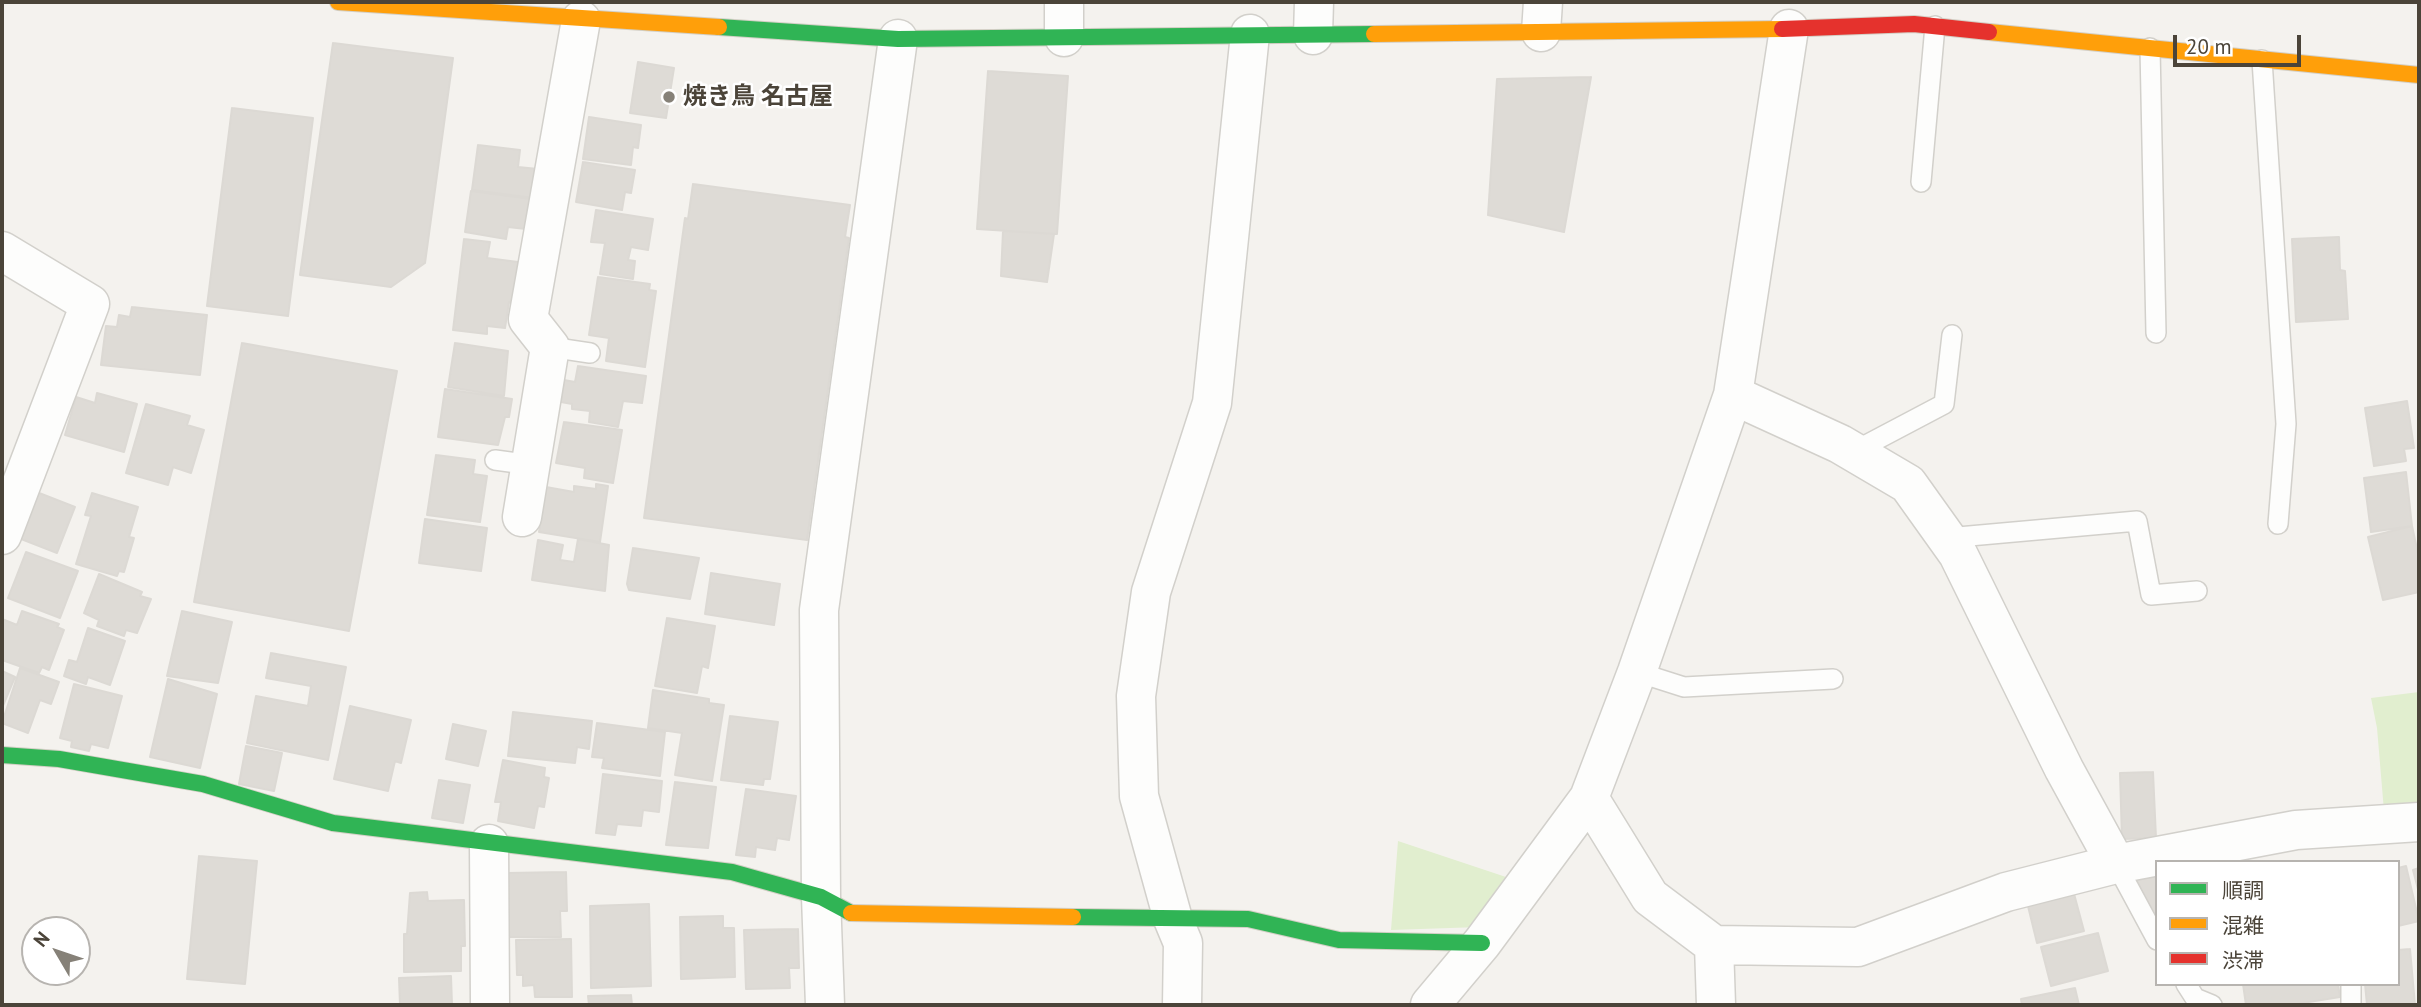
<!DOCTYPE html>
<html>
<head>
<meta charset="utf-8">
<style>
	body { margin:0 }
	#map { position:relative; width:2421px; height:1007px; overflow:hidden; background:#f4f2ee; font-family:"PT Sans","Noto Sans JP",sans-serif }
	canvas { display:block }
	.frame { position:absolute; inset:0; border:4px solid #4b4439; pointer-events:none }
	.legend { position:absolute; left:2155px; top:860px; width:245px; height:126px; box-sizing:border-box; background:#fff; border:2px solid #b7b4b0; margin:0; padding:9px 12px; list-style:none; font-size:21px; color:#4b4439 }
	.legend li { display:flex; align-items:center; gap:14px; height:35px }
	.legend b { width:35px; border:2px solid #b7b4b0 }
	.north { position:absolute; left:21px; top:916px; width:70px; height:70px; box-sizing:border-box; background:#fff; border:2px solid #b7b4b0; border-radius:50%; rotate:309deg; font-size:19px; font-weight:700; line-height:28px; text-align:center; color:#4b4439 }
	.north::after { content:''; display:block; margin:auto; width:24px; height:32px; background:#868178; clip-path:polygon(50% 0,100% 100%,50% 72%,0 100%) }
	.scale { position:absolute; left:2173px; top:35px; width:128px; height:32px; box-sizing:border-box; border:4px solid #4b4439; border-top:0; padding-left:9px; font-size:21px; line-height:24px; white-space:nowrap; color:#4b4439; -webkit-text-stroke:5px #fff; paint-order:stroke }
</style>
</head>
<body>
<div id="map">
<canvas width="2421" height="1007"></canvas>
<div class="frame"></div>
<ul class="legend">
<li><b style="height:9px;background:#30b455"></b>順調</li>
<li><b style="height:9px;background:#ff9f0a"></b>混雑</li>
<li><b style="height:9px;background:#e5322d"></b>渋滞</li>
</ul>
<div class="north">N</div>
<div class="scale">20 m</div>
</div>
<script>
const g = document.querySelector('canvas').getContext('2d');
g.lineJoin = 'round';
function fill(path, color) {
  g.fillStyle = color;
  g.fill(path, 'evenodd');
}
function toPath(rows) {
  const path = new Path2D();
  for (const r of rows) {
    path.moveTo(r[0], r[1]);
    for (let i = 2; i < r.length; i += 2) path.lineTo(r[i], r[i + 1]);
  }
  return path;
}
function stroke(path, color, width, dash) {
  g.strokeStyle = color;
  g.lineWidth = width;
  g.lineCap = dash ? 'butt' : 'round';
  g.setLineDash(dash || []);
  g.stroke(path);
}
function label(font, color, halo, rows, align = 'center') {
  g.font = font + ' "PT Sans","Noto Sans JP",sans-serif';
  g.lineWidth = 5;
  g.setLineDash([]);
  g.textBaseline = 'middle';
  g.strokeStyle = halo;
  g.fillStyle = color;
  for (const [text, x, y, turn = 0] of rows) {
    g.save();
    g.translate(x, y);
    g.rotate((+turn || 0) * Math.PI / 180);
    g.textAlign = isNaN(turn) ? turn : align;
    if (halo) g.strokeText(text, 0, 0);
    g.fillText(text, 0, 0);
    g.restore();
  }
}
fill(toPath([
	[2419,692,2419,819,2384,811,2377,728,2371,698],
	[1398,841,1509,878,1480,927,1391,930]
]), '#e1eecf');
const building = toPath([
	[333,43,453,58,425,263,391,287,300,275,333,43],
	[638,62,674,68,666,118,630,113,638,62],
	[988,71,1068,76,1057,234,977,229,988,71],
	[1591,77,1564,232,1488,215,1497,79,1591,77],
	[232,108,313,118,288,316,207,306,232,108],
	[589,117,641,125,638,148,633,147,631,165,583,159,589,117],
	[478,145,520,150,518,167,538,169,534,198,472,190,478,145],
	[583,162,635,170,631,193,625,192,622,210,576,202,583,162],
	[693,184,850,205,845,237,849,238,807,540,644,518,685,218,688,219,693,184],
	[471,191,531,199,526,229,508,227,506,239,465,232,471,191],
	[596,210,653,219,648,250,631,247,628,260,635,261,633,279,600,274,605,243,591,242,596,210],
	[1003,231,1054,234,1047,282,1001,276,1003,231],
	[2339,237,2340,270,2345,271,2348,319,2296,322,2292,239,2339,237],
	[464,239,490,242,487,258,518,262,513,303,509,302,505,328,487,326,487,334,453,330,464,239],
	[598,277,650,284,649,290,656,291,645,367,606,361,609,338,589,335,598,277],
	[132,307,207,315,200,375,101,365,106,326,117,327,119,315,130,317,132,307],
	[242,343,397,371,349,631,194,602,242,343],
	[455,343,508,351,504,396,448,387,455,343],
	[578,366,646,376,642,403,623,401,618,427,589,422,590,411,572,409,572,404,561,402,564,380,575,382,578,366],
	[445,389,512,399,509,417,505,417,498,445,438,437,445,389],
	[97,393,137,404,124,452,65,435,76,397,95,403,97,393],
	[2407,401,2414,448,2404,449,2406,461,2374,466,2365,408,2407,401],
	[146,404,190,416,187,425,204,430,191,473,173,467,168,485,126,473,146,404],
	[564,422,622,430,613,483,584,478,585,468,556,463,564,422],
	[436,455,475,460,473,474,487,476,480,522,427,515,436,455],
	[2406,472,2412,526,2371,532,2364,478,2406,472],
	[596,484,608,486,600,542,539,532,546,487,574,492,574,486,596,489,596,484],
	[34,491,75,507,57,553,16,537,34,491],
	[92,493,138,507,129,537,134,538,124,572,119,571,117,576,76,564,91,516,85,515,92,493],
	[425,519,487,528,481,571,419,563,425,519],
	[2412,526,2419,558,2419,592,2383,600,2368,537,2412,526],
	[578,539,609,545,605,591,532,580,538,540,563,545,560,560,574,562,578,539],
	[633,548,699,558,690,599,629,590,627,584,633,548],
	[26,552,78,571,60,618,8,598,26,552],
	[711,573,780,584,774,625,705,614,711,573],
	[99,574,142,592,140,596,151,599,137,633,126,630,124,636,97,626,99,620,84,613,99,574],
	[22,611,59,624,57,627,64,630,49,670,42,667,39,673,2,660,2,619,17,625,22,611],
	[182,611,232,622,218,683,167,676,182,611],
	[667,618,715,626,708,668,702,666,697,693,655,686,667,618],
	[88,628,125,641,110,685,88,677,86,684,64,676,69,660,77,662,88,628],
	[271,653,346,667,328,760,247,743,256,696,308,706,311,686,266,678,271,653],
	[20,668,59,682,51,704,40,700,28,733,2,723,20,668],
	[2,671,15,677,2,708,2,671],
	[168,679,217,694,200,768,150,757,168,679],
	[74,684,122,696,108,748,91,744,89,751,71,747,72,741,60,738,74,684],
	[653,690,709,699,709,703,724,705,712,781,675,775,682,733,648,728,653,690],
	[350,706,411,720,401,763,395,761,388,791,334,779,350,706],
	[513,712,592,721,589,749,577,747,575,763,508,756,513,712],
	[730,716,778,722,770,779,764,779,763,785,721,780,730,716],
	[597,723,665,732,660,776,602,768,604,758,592,757,597,723],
	[453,724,486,731,478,766,446,759,453,724],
	[246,746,282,753,274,791,239,784,246,746],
	[503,760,545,768,544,777,549,778,544,807,538,806,534,828,498,821,501,802,495,802,503,760],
	[2153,772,2156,838,2122,839,2120,773,2153,772],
	[603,774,662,781,659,812,643,810,641,826,617,824,615,835,596,833,603,774],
	[439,780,470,785,463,823,432,818,439,780],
	[675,782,716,787,708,848,666,845,675,782],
	[746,789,796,796,789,840,777,838,775,850,756,847,755,857,736,855,746,789],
	[199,856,257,861,245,984,187,979,199,856],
	[2406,866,2419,921,2398,926,2398,868,2406,866],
	[2419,868,2419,893,2413,870,2419,868],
	[2157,870,2157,927,2136,879,2157,870],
	[566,872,567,911,560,911,561,937,508,937,507,873,566,872],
	[2073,890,2084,931,2037,943,2027,902,2073,890],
	[427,892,428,901,464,900,465,946,461,946,461,971,404,972,404,934,407,934,410,893,427,892],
	[649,904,651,986,591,988,590,906,649,904],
	[723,916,723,928,734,928,735,977,681,979,680,917,723,916],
	[798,929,799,968,789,968,790,988,746,989,744,930,798,929],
	[2098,933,2108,971,2051,986,2041,947,2098,933],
	[571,939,572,997,535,997,534,985,523,986,523,975,517,975,516,940,571,939],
	[2410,949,2415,1005,2367,1005,2365,984,2398,984,2398,950,2410,949],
	[451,976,452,1005,400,1005,399,978,451,976],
	[2243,984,2338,984,2340,997,2290,1005,2246,1005,2243,984],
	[2075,988,2079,1005,2022,1005,2021,999,2075,988],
	[631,995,632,1005,589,1005,588,996,631,995]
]);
fill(building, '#dedbd6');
stroke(building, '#dcd9d4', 2);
const lane = toPath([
	[2150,48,2156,333],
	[2262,60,2286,424,2278,524],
	[1921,182,1935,26],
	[550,347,590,353],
	[1853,452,1944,404,1952,335],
	[495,460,532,465],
	[1947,538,2137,521,2151,595,2197,591],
	[1637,672,1684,687,1833,679],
	[2116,864,2157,940],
	[2186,984,2195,998,2212,1005],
	[2351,984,2351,1005]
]);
const street = toPath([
	[1541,32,1543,2],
	[1313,35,1314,2],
	[1064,37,1064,2],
	[2,251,90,304,2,535],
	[1733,395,1840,444,1908,484,1958,554,2064,769,2116,864],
	[522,517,550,347,528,319,581,20],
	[1589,798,1650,897,1714,945,1716,1005],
	[489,844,490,1005],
	[1714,945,1858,947,2006,892,2116,864,2296,830,2419,822],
	[825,1005,821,897,819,610,898,39],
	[1182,1005,1183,943,1173,919,1139,796,1136,696,1151,592,1212,403,1250,34],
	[1430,1005,1482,943,1589,798,1637,672,1733,395,1789,29]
]);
const fast = toPath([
	[719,27,898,39,1374,34],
	[2,755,59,759,203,784,333,823,732,872,821,897,851,913],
	[1073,917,1248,919,1339,940,1482,943]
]);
const slow = toPath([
	[338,2,719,27],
	[1989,32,2419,75],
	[1374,34,1782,29],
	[851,913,1073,917]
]);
const jam = toPath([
	[1782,29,1914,24,1989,32]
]);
stroke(lane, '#d2d0cb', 22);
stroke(street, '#d2d0cb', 41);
stroke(fast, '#d3cfc5', 18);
stroke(slow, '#d3cfc5', 18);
stroke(jam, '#d3cfc5', 18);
stroke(lane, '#fdfdfc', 19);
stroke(street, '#fdfdfc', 38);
stroke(fast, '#30b455', 16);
stroke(slow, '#ff9f0a', 16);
stroke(jam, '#e5322d', 16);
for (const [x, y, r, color] of [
	[669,97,7,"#868178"]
]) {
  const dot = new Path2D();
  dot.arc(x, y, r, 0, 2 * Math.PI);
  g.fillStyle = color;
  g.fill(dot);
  stroke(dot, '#fff', 2.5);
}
label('bold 24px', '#4b4439', '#fff', [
	["焼き鳥 名古屋",683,97]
], 'left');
</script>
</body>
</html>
